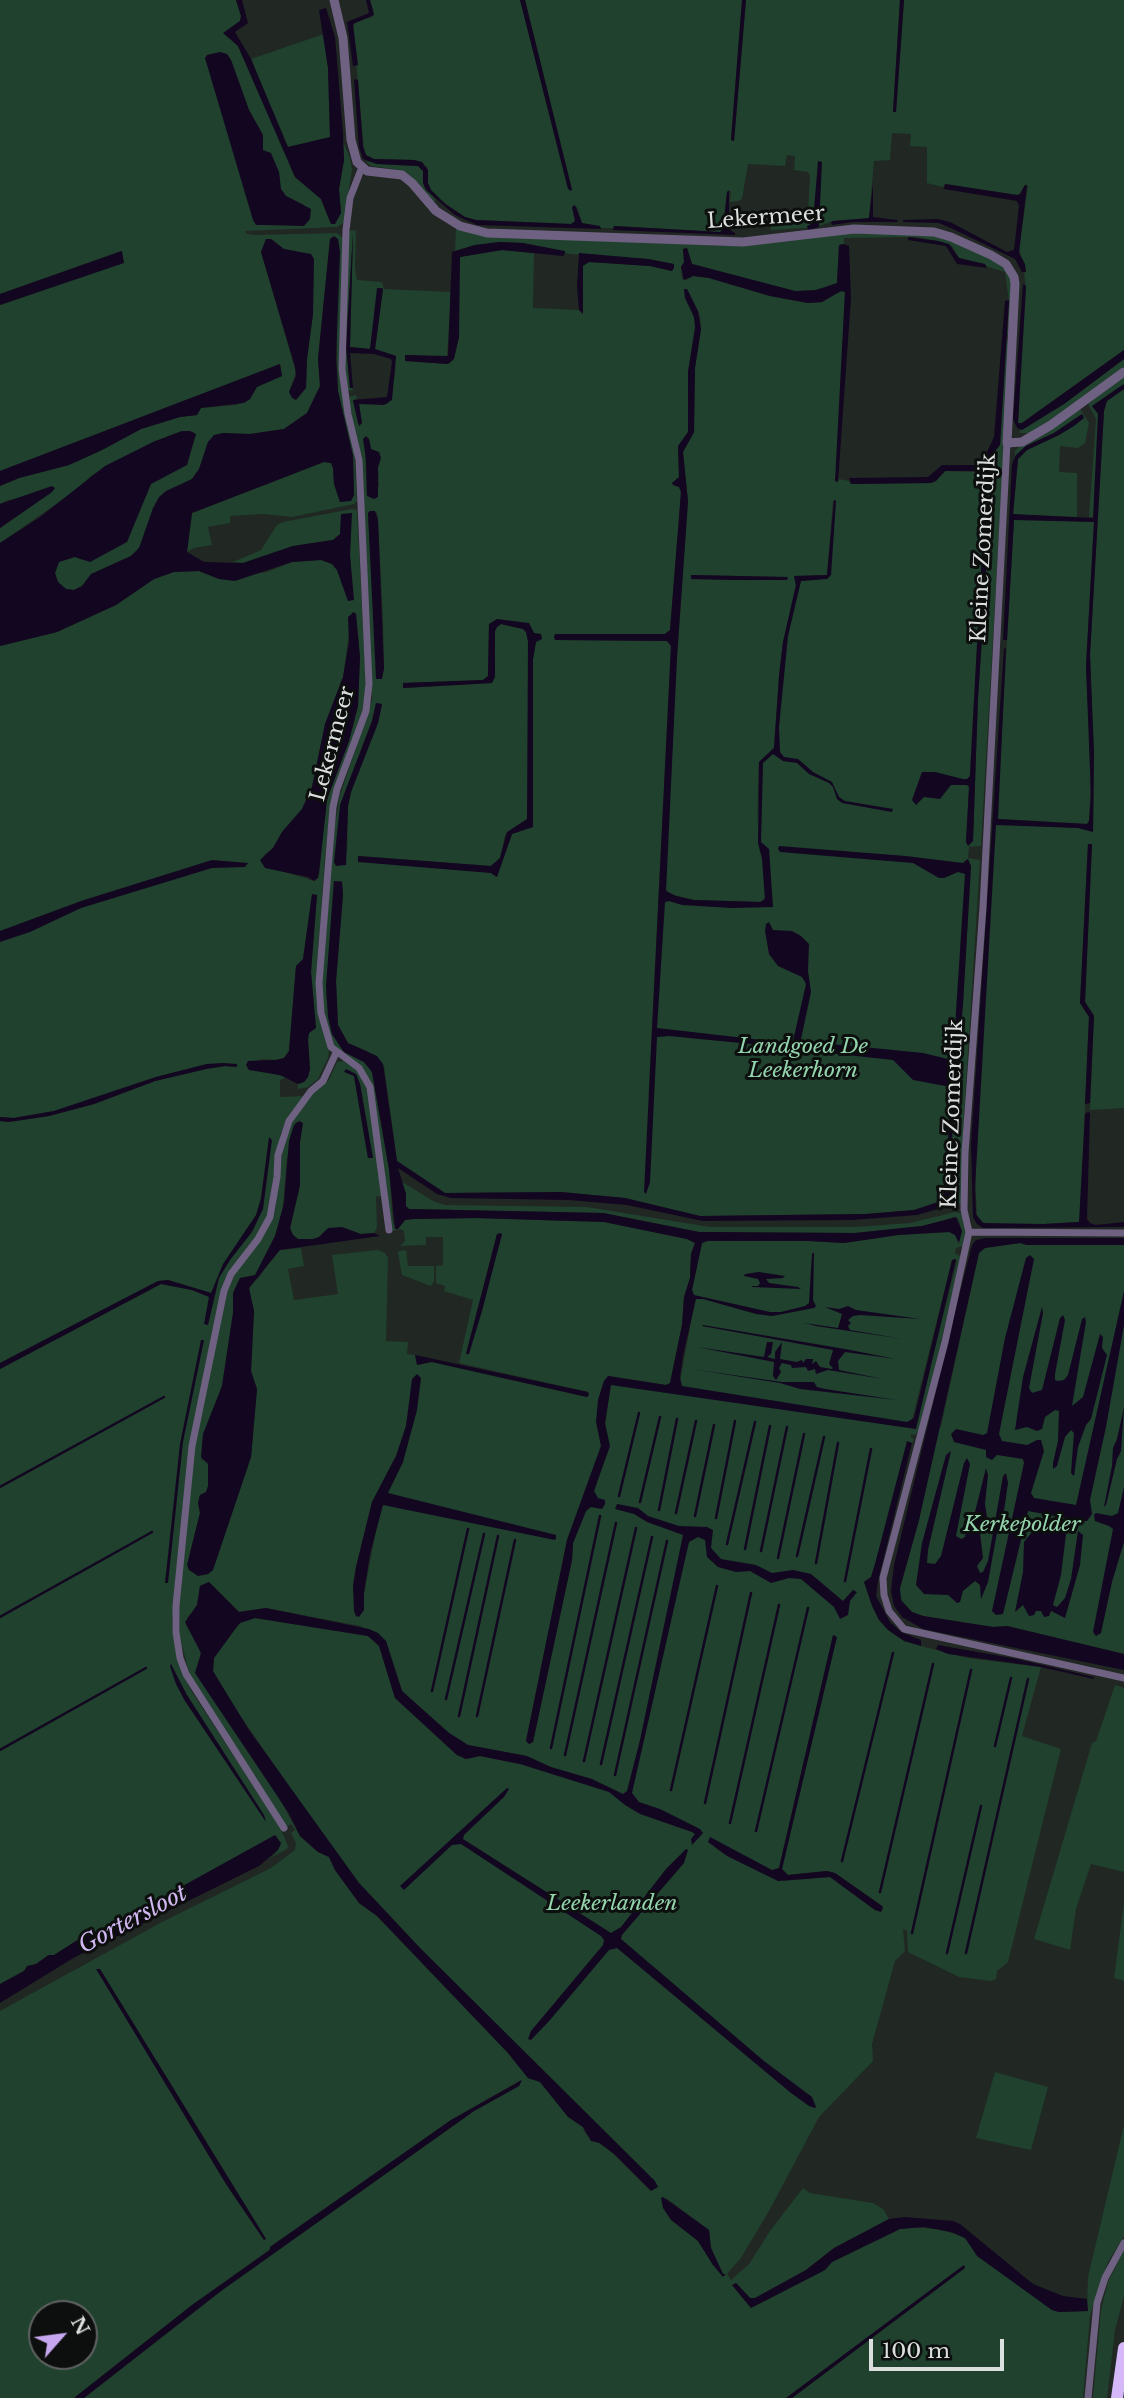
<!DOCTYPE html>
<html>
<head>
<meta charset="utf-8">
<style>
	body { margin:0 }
	#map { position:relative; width:1124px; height:2398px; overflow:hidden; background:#212723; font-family:"Libre Baskerville",serif }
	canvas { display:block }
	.north { position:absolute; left:28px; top:2300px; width:70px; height:70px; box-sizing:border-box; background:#0d0f0e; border:2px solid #5f6261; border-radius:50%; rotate:62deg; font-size:19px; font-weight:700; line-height:28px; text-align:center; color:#dbdfdd }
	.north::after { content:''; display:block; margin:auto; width:24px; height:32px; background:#c7a6f0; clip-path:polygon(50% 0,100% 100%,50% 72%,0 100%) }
	.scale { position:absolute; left:869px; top:2339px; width:135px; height:32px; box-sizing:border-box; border:4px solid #dbdfdd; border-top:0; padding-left:9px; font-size:21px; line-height:24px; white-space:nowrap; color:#dbdfdd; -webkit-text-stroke:5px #0d0f0e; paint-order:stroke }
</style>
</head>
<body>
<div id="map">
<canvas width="1124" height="2398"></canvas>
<div class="north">N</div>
<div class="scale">100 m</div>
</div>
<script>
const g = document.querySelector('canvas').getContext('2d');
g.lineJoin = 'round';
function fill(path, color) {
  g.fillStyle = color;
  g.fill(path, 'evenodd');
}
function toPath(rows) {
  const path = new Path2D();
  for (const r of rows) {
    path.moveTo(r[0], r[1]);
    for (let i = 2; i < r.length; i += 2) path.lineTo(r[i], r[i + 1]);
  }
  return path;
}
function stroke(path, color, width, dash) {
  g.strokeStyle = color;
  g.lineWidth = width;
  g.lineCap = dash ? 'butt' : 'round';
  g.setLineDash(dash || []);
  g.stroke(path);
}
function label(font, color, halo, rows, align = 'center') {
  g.font = font + ' "Libre Baskerville",serif';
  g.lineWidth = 6;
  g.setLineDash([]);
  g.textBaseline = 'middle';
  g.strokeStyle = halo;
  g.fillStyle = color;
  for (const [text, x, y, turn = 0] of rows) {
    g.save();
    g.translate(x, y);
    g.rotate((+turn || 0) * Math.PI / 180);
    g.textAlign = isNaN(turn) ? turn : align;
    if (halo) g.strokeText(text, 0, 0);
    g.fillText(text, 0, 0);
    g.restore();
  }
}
fill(toPath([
	[0,0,236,0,241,16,240,21,224,33,238,46,295,177,321,199,330,222,341,213,339,189,344,160,343,141,350,158,352,169,344,223,337,227,245,231,247,234,254,235,337,233,343,238,341,385,354,450,357,501,354,504,292,517,264,514,230,516,230,523,208,527,212,545,194,548,187,552,192,513,324,462,331,463,333,468,334,484,340,502,351,500,354,494,353,456,338,391,334,237,330,239,318,359,320,386,307,413,284,429,250,434,223,433,208,442,199,469,192,479,183,484,144,538,139,548,131,556,92,574,82,586,74,590,66,589,58,582,55,573,59,562,68,557,75,557,82,560,146,493,151,484,158,479,196,434,190,431,182,431,153,442,92,475,75,491,0,543,0,528,52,492,8,500,0,504,0,486,19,478,69,465,102,450,141,429,180,417,197,415,201,408,236,405,250,399,256,387,282,376,280,364,0,471,0,305,124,262,121,251,0,294],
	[231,60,249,110,263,135,263,150,281,189,286,196,304,205,253,220],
	[266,239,271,239,284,249,296,252,313,314,307,359,306,388,289,392,296,372,261,252],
	[370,0,520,0,570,191,572,189,525,0,742,0,731,140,734,141,746,0,900,0,893,112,896,111,904,0,1124,0,1124,350,1022,423,1018,423,1026,287,1024,273,1026,272,1019,249,1028,186,1024,186,1020,194,1017,195,945,184,943,187,927,183,927,147,910,146,911,134,892,133,890,160,874,161,869,218,866,219,833,221,819,226,819,161,812,225,807,228,771,230,770,218,808,213,810,176,808,172,794,170,795,156,787,155,785,166,748,164,742,199,738,201,730,202,731,191,727,192,723,229,720,232,614,226,613,228,601,228,582,223,577,207,572,207,575,221,571,224,476,220,465,217,446,204,431,190,428,183,427,167,414,160,374,159,368,157,364,152,353,27,355,22,372,17,374,13],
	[324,34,328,68,330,138,287,147,251,59],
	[366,161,377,164,418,166,423,171,424,187,436,200,432,203,408,174,400,170,371,166],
	[456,228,479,235,726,246,791,241,852,232,927,234,949,240,999,263,1010,277,1012,287,1009,335,1007,334,1009,301,1005,272,959,258,952,246,938,241,915,237,844,238,844,244,839,245,837,283,828,287,811,291,795,291,692,264,687,248,683,249,684,262,681,267,682,279,686,280,693,276,709,278,770,296,808,303,822,302,841,291,845,292,836,482,839,479,849,481,851,484,931,483,946,471,977,472,983,476,982,553,966,842,973,841,978,698,986,578,987,467,991,456,1000,445,1006,339,1010,343,981,846,969,847,968,858,980,860,963,1134,962,1205,953,1201,949,1184,951,1173,945,1183,945,1198,941,1201,914,1210,865,1214,700,1216,625,1198,561,1192,445,1193,397,1161,384,1066,367,1051,348,1043,338,1025,336,981,343,895,342,881,334,881,326,995,332,1034,344,1052,364,1062,372,1072,389,1169,393,1223,398,1229,405,1220,413,1219,477,1218,604,1222,687,1239,695,1243,691,1254,690,1278,684,1297,682,1325,670,1383,666,1385,609,1376,604,1381,598,1400,601,1446,567,1540,526,1741,529,1744,533,1742,572,1560,573,1543,594,1492,605,1427,610,1386,614,1384,676,1394,680,1382,694,1305,692,1290,702,1243,707,1241,809,1241,844,1243,898,1235,949,1232,956,1235,957,1242,962,1231,958,1218,954,1217,945,1221,922,1226,855,1233,699,1232,603,1213,409,1209,406,1206,406,1194,402,1182,435,1202,445,1205,587,1207,710,1227,855,1227,910,1223,955,1212,963,1214,966,1231,963,1246,956,1248,955,1253,961,1257,921,1428,915,1435,911,1434,911,1438,914,1439,912,1443,911,1442,875,1564,871,1577,864,1582,879,1620,921,1646,967,1658,1041,1667,1022,1736,1061,1749,1008,1962,997,1971,996,1979,991,1981,959,1977,908,1952,907,1931,903,1929,905,1951,895,1961,872,2044,873,2061,819,2117,769,2211,741,2258,727,2274,731,2280,749,2264,770,2231,803,2188,810,2193,873,2203,883,2209,889,2219,834,2248,806,2270,755,2298,750,2298,736,2283,732,2285,751,2308,825,2270,832,2262,900,2229,910,2227,937,2229,959,2235,965,2238,1004,2275,1052,2310,1059,2312,1087,2311,1088,2277,1124,2125,1124,2236,1108,2262,1090,2315,1083,2398,792,2398,965,2268,964,2265,786,2398,84,2398,221,2291,474,2111,519,2086,521,2080,451,2120,270,2247,270,2249,192,2305,74,2398,0,2398,0,2011,162,1922,271,1868,295,1850,296,1843,291,1833,295,1830,291,1824,286,1827,189,1673,180,1637,179,1607,195,1443,227,1293,233,1277,267,1229,275,1212,282,1152,288,1128,311,1095,329,1080,337,1062,343,1061,356,1069,367,1085,384,1197,376,1196,377,1228,374,1233,361,1234,326,1230,319,1237,313,1239,298,1239,293,1235,290,1229,300,1186,300,1142,302,1129,302,1122,296,1122,287,1158,282,1216,275,1236,255,1276,240,1278,233,1293,233,1313,222,1386,205,1431,201,1459,208,1463,208,1486,206,1492,200,1495,198,1503,200,1513,190,1553,202,1575,208,1574,213,1569,251,1457,257,1389,251,1371,254,1311,249,1291,251,1285,260,1276,273,1256,280,1250,301,1248,304,1266,288,1269,294,1300,338,1294,332,1255,378,1250,385,1253,388,1258,386,1341,408,1342,407,1354,415,1355,420,1365,425,1362,432,1362,587,1397,589,1395,588,1392,459,1363,473,1300,444,1291,445,1286,436,1283,436,1266,443,1265,443,1237,426,1237,426,1245,400,1246,405,1241,404,1231,400,1229,392,1231,369,1080,334,1047,326,1028,321,992,335,825,340,795,372,700,363,512,349,397,356,395,357,398,353,401,358,424,362,423,359,404,388,404,395,374,396,356,375,349,383,289,381,288,370,349,350,347,353,233,346,346,350,387,354,390,348,391,344,372,348,232,352,230,356,231,355,268,357,280,382,282,384,289,451,292,447,357,406,355,405,361,448,364,452,361,459,337,459,257,502,250,534,253,533,308,579,310,582,313,583,265,589,262,650,266,672,271,673,264,648,259,570,254,523,243,500,242,475,245,455,251],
	[687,289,700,316,701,329,695,368,694,432,683,452,688,502,677,657,665,888,670,894,694,900,762,902,765,897,764,872,771,907,678,903,669,901,661,903,648,1106,671,646,667,641,555,640,555,634,665,634,670,630,681,492,679,487,672,483,679,477,678,446,688,432,688,372,695,332,695,321],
	[369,439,371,449,380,462,378,467,379,486,367,496,365,451],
	[835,500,829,578,801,581,786,635,777,748,761,762,757,826,759,762,774,748,779,676,783,642,796,585,794,576,827,575,833,501],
	[370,511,377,513,378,520,383,620,384,671,377,679,368,513],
	[691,575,787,577,763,580,738,580,691,579],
	[529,623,534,633,536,642,533,659,533,827,512,834,496,877,491,873,359,856,491,866,500,858,505,835,528,819,528,641,526,632,523,629,501,624,497,627,495,631,492,683,404,688,403,683,483,680,488,676,489,624],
	[376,704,382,705,378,723,351,792,348,806,347,855,340,805,372,721],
	[967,859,971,866,963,1003,952,1144,948,1145,966,875,963,873,964,862],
	[354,1076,360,1084,372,1158,368,1158],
	[497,1234,502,1235,469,1353,466,1354],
	[955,1259,957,1261,914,1430,912,1420,952,1260],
	[409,1408,403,1462,387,1493,389,1495,386,1504,382,1505,379,1515,364,1593,364,1610,353,1586,356,1567,372,1502,396,1456,406,1426],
	[209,1582,239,1612,266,1608,360,1626,386,1641,402,1691,449,1733,468,1745,526,1756,520,1764,480,1756,466,1759,457,1755,395,1698,379,1645,368,1636,255,1618,240,1623,214,1658,213,1671,226,1695,302,1805,359,1883,421,1949,654,2181,651,2191,614,2154,585,2133,583,2127,568,2116,540,2082,528,2078,508,2053,377,1916,359,1903,335,1870,329,1857,318,1852,300,1836,201,1657,200,1649,186,1625,188,1616,192,1614,197,1605,200,1586],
	[835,1635,782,1869,788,1875,827,1871,835,1873,882,1906,875,1910,830,1877,783,1881,779,1868,833,1636],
	[97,1969,100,1969,266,2239,264,2240,226,2184],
	[666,2198,709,2230,711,2248,723,2274,713,2265,698,2241,684,2229],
	[42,2314,84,2314,84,2356,42,2356],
	[1124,359,1124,367,1058,416,1030,433,1020,433,1020,430,1064,404],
	[1124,376,1124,384,1092,406,1098,413,1098,422,1094,517,1089,517,1096,419,1088,404],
	[1124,389,1124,1108,1090,1110,1094,1015,1085,1002,1092,845,1090,844,1088,844,1080,1003,1089,1017,1080,1219,1079,1222,1044,1224,986,1224,977,1218,975,1173,995,827,998,824,1079,828,1093,831,1094,754,1090,655,1104,411,1107,401],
	[1080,409,1089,423,1085,443,1078,448,1060,446,1059,472,1077,473,1077,517,1013,515,1018,459,1027,450,1059,435,1084,417,1082,414,1054,433,1026,446,1015,456,1015,451,1023,443],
	[352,509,357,510,366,687,362,713,329,818,325,858,317,965,329,1049,328,1058,318,1079,308,1087,298,1089,298,1084,304,1082,308,1077,310,1069,308,1040,309,1033,316,1027,311,972,317,896,312,895,303,960,296,966,289,1051,284,1058,276,1060,262,1059,247,1063,247,1068,287,1077,280,1080,280,1097,304,1096,289,1115,281,1133,270,1208,261,1229,232,1268,190,1444,172,1624,174,1639,183,1674,192,1692,279,1825,288,1846,287,1849,268,1859,275,1854,280,1846,281,1843,275,1836,123,1919,76,1941,54,1955,48,1955,36,1964,28,1966,24,1971,0,1984,0,1369,161,1284,192,1290,210,1297,206,1325,211,1293,168,1280,158,1281,0,1363,0,1121,9,1122,49,1116,94,1104,155,1081,206,1069,225,1066,237,1067,237,1065,207,1064,156,1077,54,1111,13,1118,0,1117,0,646,57,632,116,605,154,579,174,572,199,571,219,579,267,572,292,562,321,560,332,564,337,570,348,600,353,600,350,555,351,514,342,520,340,534,333,540,293,546,243,563,233,562,261,550,277,525,283,522],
	[352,612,356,614,360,657,358,706,349,741,327,799,319,873,314,881,278,870,263,856,273,848,282,832,302,809,312,787,325,724,343,677],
	[1014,519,1094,522,1086,666,1091,770,1089,821,1087,824,999,819,997,816],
	[1020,1243,1027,1245,1124,1245,1124,1654,1007,1626,993,1627,923,1616,912,1612,904,1605,900,1596,900,1588,919,1520,938,1429,941,1426,979,1253,985,1248],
	[406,1250,408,1266,434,1266,434,1281,431,1286,402,1275,398,1253,399,1251],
	[1115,1685,1124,1688,1124,1872,1091,1864,1076,1909,1070,1950,1034,1939,1092,1743,1096,1741],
	[1124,1903,1124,1981,1114,1978],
	[995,2072,1048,2087,1031,2150,976,2138],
	[1124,2250,1124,2296,1115,2330,1107,2398,1093,2398,1101,2310,1108,2282]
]), '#1f412e');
fill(toPath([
	[236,0,242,0,248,23,235,32,251,59,288,147,330,137,328,68,319,10,326,8,335,37,343,133,344,160,339,189,341,213,335,224,331,224,321,199,295,177,238,46,223,33,240,21,241,16],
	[366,0,370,0,374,15,353,24,358,65,353,66,347,22,369,13],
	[520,0,525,0,572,190,571,191,568,189],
	[742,0,746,0,734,141,731,140],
	[900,0,904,0,896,112,893,112],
	[220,52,227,54,231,60,249,110,263,135,263,150,271,153,279,172,281,189,286,196,311,209,310,219,304,226,263,225,256,225,253,220,205,58,207,55],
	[354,79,358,80,363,146,366,155,374,159,414,160,422,162,428,170,428,183,431,190,445,204,465,217,476,220,571,224,575,221,572,207,575,205,582,223,600,226,601,229,477,225,455,215,426,190,423,183,423,171,418,166,377,164,363,159,359,147],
	[818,161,822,162,819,227,808,230,807,226,813,223],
	[873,184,873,217,897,220,898,222,853,222,832,225,831,222,833,221,869,218],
	[945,184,1017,195,1020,194,1025,185,1027,185,1019,253,1025,264,1026,272,1022,272,1015,259,953,229,939,223,903,222,903,220,937,219,950,222,1007,252,1014,250,1019,206,1017,201,944,189],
	[729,190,729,229,735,233,735,235,613,230,614,226,720,232,723,229,727,192],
	[353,233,350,347,370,349,377,288,381,288,383,289,375,349,396,356,392,400,384,405,359,404,362,423,359,426,353,400,387,397,392,362,391,359,374,354,350,353,353,388,350,388,346,346],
	[334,236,338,239,340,252,336,358,338,391,353,456,354,495,351,501,340,502,334,484,333,468,331,463,324,462,192,513,187,552,204,562,243,563,293,546,333,540,340,534,341,514,352,513,350,555,354,600,348,601,337,570,332,564,321,560,292,562,235,581,219,579,199,571,174,572,154,579,116,605,57,632,0,646,0,543,40,517,105,466,153,442,182,431,190,431,196,434,187,465,151,484,127,542,90,562,75,557,59,562,55,573,58,582,66,589,74,590,82,586,91,574,131,556,139,548,153,508,159,497,166,491,192,479,199,469,208,442,214,435,223,433,250,434,284,429,307,413,320,386,318,359,330,239],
	[908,237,938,241,949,244,959,258,985,264,987,268,957,264,946,246,908,240],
	[266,239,271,239,284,249,311,254,314,259,313,314,307,359,306,388,296,400,292,398,289,392,296,376,295,367,261,252],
	[500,242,523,243,565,251,565,253,563,256,502,250,460,257,459,337,454,359,448,364,405,361,405,355,448,356,452,252,475,245],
	[844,244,849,246,851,298,838,482,835,481,845,292,841,291,822,302,808,303,770,296,709,278,693,276,684,280,681,267,684,262,683,249,687,248,692,264,795,291,816,290,837,283,839,245],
	[122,251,124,263,0,305,0,294],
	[579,253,648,259,674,264,674,268,672,271,650,266,589,262,583,266,583,314,579,310,577,286],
	[1023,284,1026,286,1018,423,1022,423,1124,350,1124,359,1064,404,1022,430,1017,428,1013,419],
	[684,289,687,289,698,311,701,329,695,368,694,432,683,452,688,501,677,657,666,891,676,896,694,900,760,902,765,899,762,859,758,843,759,762,774,748,779,676,783,642,796,585,794,576,827,575,834,500,836,501,831,575,827,579,801,581,788,636,779,727,780,752,784,757,798,759,813,772,832,782,839,797,845,801,893,809,892,812,842,803,837,799,833,787,829,783,809,774,797,763,783,761,773,754,763,763,761,842,769,849,773,907,732,908,682,905,669,901,665,902,657,1028,788,1043,793,1041,806,984,802,977,778,966,769,954,765,931,766,924,769,922,773,930,792,931,801,936,809,944,808,971,811,992,801,1039,808,1047,802,1049,669,1036,657,1037,650,1182,646,1194,644,1192,671,646,667,641,555,640,554,637,555,634,665,634,670,630,681,492,679,487,673,485,672,483,679,477,678,446,688,432,688,372,695,327,694,317,685,298],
	[1009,300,1000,445,991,456,987,467,986,578,978,698,973,841,968,846,966,842,969,787,967,785,951,785,940,799,924,797,916,805,912,800,922,772,935,772,963,779,967,779,970,776,982,553,983,476,974,471,945,471,936,481,931,483,851,484,849,478,928,477,942,465,981,465,994,437,1005,301],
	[280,364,282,376,257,387,250,399,244,403,201,408,197,415,180,417,141,429,102,450,69,465,19,478,0,486,0,471],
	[1124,384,1124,389,1107,401,1104,411,1090,655,1094,754,1093,832,1078,828,996,825,975,1188,976,1214,983,1223,1044,1224,1079,1222,1085,1114,1088,1112,1090,1113,1087,1219,1090,1223,1096,1225,1124,1222,1124,1227,983,1228,977,1224,973,1217,971,1143,1004,648,1006,649,998,819,1087,824,1089,821,1091,796,1086,666,1094,522,1014,520,1007,640,1003,640,1012,464,1016,455,1026,446,1054,433,1082,414,1084,418,1074,426,1059,435,1027,450,1018,459,1013,514,1093,518,1098,414,1092,406],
	[366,436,369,439,371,449,379,452,381,458,378,467,378,497,374,499,367,496,366,459,363,439],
	[52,486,55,488,52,492,0,528,0,504],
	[370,511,375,511,378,520,384,668,382,679,376,679,368,513],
	[691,575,788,577,787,580,738,580,691,579],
	[354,612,356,614,360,657,358,706,349,741,327,799,319,873,318,878,314,881,308,877,265,868,260,860,273,848,282,832,302,809,312,787,325,724,343,677,349,642,348,617],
	[497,619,529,623,534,633,541,634,542,639,536,642,533,659,533,827,512,834,497,877,491,873,358,862,358,856,491,866,500,858,507,832,527,819,528,641,526,632,523,629,501,624,497,627,495,631,495,677,492,683,403,688,403,683,483,680,488,676,489,624],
	[376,703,382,704,378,723,351,792,348,806,346,865,336,866,334,862,340,805,372,721],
	[1088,844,1092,844,1085,1002,1094,1016,1090,1103,1085,1104,1089,1017,1080,1003],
	[779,846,906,856,963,863,968,859,971,866,963,1004,951,1145,948,1143,951,1087,913,1080,893,1060,820,1052,817,1048,819,1043,853,1046,923,1053,948,1059,953,1057,965,874,958,872,944,878,939,878,913,863,780,852,778,849],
	[212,860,248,863,245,867,212,868,81,908,30,932,0,942,0,931,81,901],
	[334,881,342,882,343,895,336,981,338,1025,348,1043,377,1056,383,1064,397,1161,445,1193,561,1192,625,1198,700,1216,866,1214,914,1210,944,1200,944,1160,946,1156,951,1158,949,1184,953,1201,938,1209,917,1215,852,1220,703,1221,627,1205,569,1200,451,1198,437,1194,398,1168,406,1194,406,1206,409,1209,603,1213,699,1232,855,1233,922,1226,956,1217,962,1231,959,1243,955,1235,949,1232,898,1235,844,1243,809,1241,707,1241,702,1243,692,1290,694,1295,770,1312,781,1312,805,1306,809,1303,812,1254,814,1252,813,1300,816,1306,814,1308,772,1316,756,1314,703,1299,696,1299,683,1356,680,1378,682,1386,907,1422,914,1418,952,1260,956,1259,916,1429,611,1385,605,1423,610,1446,594,1491,598,1498,605,1500,605,1504,602,1509,591,1507,586,1511,573,1543,572,1560,533,1742,529,1744,526,1741,567,1540,601,1446,596,1422,598,1400,604,1381,608,1376,666,1385,670,1383,682,1325,684,1297,690,1278,691,1254,695,1243,687,1239,604,1222,477,1218,413,1219,405,1220,398,1229,395,1229,389,1169,372,1072,364,1062,344,1052,332,1034,328,1017,326,985],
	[312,894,317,895,311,972,316,1028,309,1033,308,1039,310,1069,308,1077,304,1082,298,1084,280,1075,249,1070,246,1065,248,1061,276,1060,284,1058,289,1051,296,966,303,959],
	[223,1063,237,1064,237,1067,225,1066,206,1069,155,1081,94,1104,49,1116,9,1122,0,1121,0,1117,14,1118,54,1111,156,1077,207,1064],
	[346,1069,356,1074,360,1084,373,1158,368,1158,354,1076,344,1072],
	[299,1121,303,1123,300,1142,300,1185,290,1228,293,1235,298,1239,313,1239,319,1237,328,1228,342,1227,361,1234,374,1233,380,1236,280,1250,249,1288,254,1311,251,1371,257,1389,251,1457,213,1570,208,1574,198,1576,189,1570,187,1565,200,1513,198,1503,200,1495,206,1492,208,1486,208,1464,201,1457,203,1434,222,1386,233,1313,233,1293,240,1278,255,1275,275,1236,284,1203,289,1141,294,1125],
	[269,1137,272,1140,263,1209,252,1232,230,1260,219,1278,208,1325,204,1324,209,1297,192,1290,161,1284,0,1369,0,1363,158,1281,168,1280,211,1293,223,1264,256,1215,261,1198],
	[500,1233,502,1234,482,1311,469,1354,466,1354,497,1234],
	[985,1238,1124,1238,1124,1245,1027,1245,1020,1243,985,1248,979,1253,919,1520,900,1588,901,1600,912,1612,923,1616,993,1627,1007,1626,1124,1654,1124,1670,923,1629,902,1617,894,1606,891,1591,894,1565,960,1292,972,1245,976,1240],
	[1030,1255,1034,1259,999,1434,1002,1441,1027,1445,1037,1440,1041,1440,1044,1451,1031,1493,1034,1498,1076,1505,1124,1291,1124,1325,1106,1427,1090,1500,1092,1514,1087,1521,1082,1521,1028,1511,1003,1614,996,1615,992,1611,1024,1463,1023,1459,997,1455,992,1460,986,1457,986,1450,954,1442,951,1434,956,1429,983,1435,987,1433,1005,1338,1026,1258],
	[759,1272,785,1276,783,1278,766,1279,769,1283,798,1287,801,1289,752,1287,752,1286,758,1286,760,1283,758,1279,744,1276,745,1274],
	[848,1306,856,1310,920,1319,860,1315,853,1316,848,1320,851,1323,848,1326,850,1330,903,1339,816,1326,804,1323,838,1328,842,1314,825,1307,839,1309],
	[1042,1307,1043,1313,1029,1388,1032,1393,1042,1390,1060,1318,1063,1315,1065,1320,1055,1374,1055,1380,1058,1381,1064,1380,1068,1375,1082,1319,1085,1317,1086,1322,1072,1406,1083,1397,1100,1334,1103,1337,1102,1348,1107,1355,1091,1419,1086,1425,1078,1447,1074,1476,1071,1473,1074,1433,1071,1430,1065,1437,1057,1466,1053,1469,1053,1463,1058,1441,1059,1411,1055,1410,1045,1417,1042,1429,1037,1431,1027,1427,1015,1430,1023,1377],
	[703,1325,845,1349,896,1359,845,1352,838,1361,839,1370,883,1379,828,1370,816,1374,815,1369,808,1371,806,1367,792,1368,791,1365,782,1363,779,1368,781,1372,776,1380,773,1376,774,1362,697,1347,764,1357,767,1342,773,1342,771,1354,767,1357,775,1359,775,1352,782,1342,780,1359,797,1362,802,1360,803,1363,806,1359,813,1359,812,1364,816,1361,820,1367,832,1369,833,1368,829,1364,833,1350,702,1326],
	[201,1340,204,1340,183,1442,168,1583,165,1583,180,1444],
	[415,1355,588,1392,589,1395,587,1397,432,1362,417,1365],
	[691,1369,782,1382,814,1382,817,1387,825,1389,897,1400,800,1389,780,1383],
	[417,1374,421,1378,417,1410,403,1462,388,1493,556,1535,556,1538,555,1540,383,1505,370,1554,364,1593,364,1610,359,1617,356,1616,354,1611,353,1586,356,1567,372,1502,396,1456,406,1426,412,1379],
	[1124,1407,1121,1451,1117,1459,1106,1505,1104,1507,1112,1466,1113,1448,1117,1439],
	[907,1441,912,1443,878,1581,876,1596,890,1622,901,1632,921,1640,921,1646,904,1641,888,1630,879,1620,872,1606,864,1582,871,1577,875,1564],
	[951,1451,928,1550,927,1563,935,1564,941,1556,964,1463,967,1458,970,1464,956,1536,961,1539,965,1537,967,1526,973,1520,986,1468,988,1475,985,1504,987,1517,980,1533,983,1558,977,1566,980,1573,983,1572,988,1561,1003,1476,1006,1473,1008,1483,1004,1511,998,1527,988,1582,981,1599,980,1585,975,1581,963,1591,960,1602,957,1603,948,1595,924,1594,916,1585,922,1543,946,1455],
	[1124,1487,1124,1542,1112,1582,1101,1633,1096,1636,1093,1632,1113,1529,1109,1526,1095,1521,1094,1515,1096,1513,1112,1516,1118,1513],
	[617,1504,638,1508,648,1516,679,1526,707,1527,713,1530,711,1548,721,1559,756,1565,772,1573,793,1570,811,1574,843,1601,853,1590,857,1592,850,1601,848,1615,840,1619,834,1607,801,1579,789,1578,771,1583,750,1571,736,1572,718,1567,707,1557,705,1540,698,1537,689,1542,632,1793,639,1802,660,1809,700,1829,703,1833,692,1845,691,1839,695,1834,692,1832,640,1814,625,1805,609,1792,520,1764,480,1756,466,1759,457,1755,395,1698,379,1646,368,1636,255,1618,240,1623,235,1629,214,1658,213,1671,249,1730,359,1883,421,1949,655,2181,658,2187,651,2191,614,2154,600,2143,591,2141,583,2127,568,2117,540,2082,528,2078,508,2053,377,1916,359,1903,335,1870,329,1857,318,1852,300,1836,288,1812,195,1673,201,1653,185,1622,197,1605,200,1586,209,1582,239,1612,266,1608,369,1629,378,1633,386,1641,402,1691,449,1733,468,1745,527,1756,551,1767,592,1779,623,1794,627,1791,640,1740,683,1535,647,1522,634,1514,615,1509],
	[1037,1526,1060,1527,1066,1534,1061,1575,1053,1605,1057,1607,1065,1598,1071,1579,1078,1531,1083,1535,1080,1565,1065,1618,1051,1611,1049,1616,1044,1617,1041,1611,1036,1611,1034,1615,1029,1616,1023,1605,1015,1612,1023,1572,1024,1542],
	[833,1635,837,1637,782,1869,788,1875,827,1871,835,1873,882,1906,883,1908,881,1912,875,1910,830,1877,778,1881,727,1856,708,1842,710,1837,772,1870,779,1868],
	[938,1645,1017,1659,1094,1677,1094,1679,1041,1667,948,1654,936,1649],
	[171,1664,187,1695,264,1815,266,1822,185,1701,176,1684,170,1666],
	[507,1788,509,1789,504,1797,464,1835,463,1839,611,1933,621,1927,666,1869,686,1849,688,1850,684,1863,622,1935,621,1939,764,2061,812,2097,816,2107,815,2108,809,2106,791,2093,617,1948,609,1950,550,2020,531,2040,528,2039,531,2031,603,1945,604,1940,601,1936,461,1844,452,1845,404,1890,400,1886],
	[275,1835,281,1843,278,1850,259,1866,75,1957,0,2003,0,1984,24,1971,27,1966,36,1964,49,1955,54,1955,76,1941,123,1919],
	[100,1969,266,2239,264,2240,226,2184,96,1969],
	[522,2080,519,2086,474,2111,221,2291,84,2398,74,2398,192,2305,270,2250,270,2247,451,2120],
	[663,2197,709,2230,711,2248,723,2274,726,2274,723,2277,713,2265,698,2241,671,2220,663,2208,661,2198],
	[905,2217,953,2221,960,2224,1033,2284,1063,2296,1087,2299,1088,2311,1059,2312,1052,2310,977,2256,965,2238,951,2232,924,2227,900,2229,832,2262,825,2270,751,2308,732,2285,736,2283,750,2298,755,2298,806,2270,834,2248,889,2219],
	[964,2265,965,2268,792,2398,786,2398]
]), '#130620');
stroke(toPath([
	[0,1487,164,1397],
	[619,1496,639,1413],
	[640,1502,660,1417],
	[659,1510,677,1419],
	[676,1513,696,1421],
	[695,1516,714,1425],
	[716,1518,735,1421],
	[727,1544,755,1422],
	[745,1549,770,1426],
	[761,1551,787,1427],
	[797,1556,824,1437],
	[778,1558,804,1434],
	[816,1563,838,1443],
	[845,1581,871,1449],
	[0,1617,152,1532],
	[432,1691,468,1529],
	[446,1699,484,1534],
	[459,1716,498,1536],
	[477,1716,515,1540],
	[995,1746,1011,1678],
	[551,1748,600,1516],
	[0,1750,146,1668],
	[565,1755,616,1523],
	[584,1761,636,1528],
	[601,1764,652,1537],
	[615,1775,667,1541],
	[671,1790,717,1586],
	[705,1803,751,1593],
	[730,1823,779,1605],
	[756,1831,808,1608],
	[842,1861,893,1653],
	[880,1892,933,1664],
	[912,1933,971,1670],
	[947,1953,981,1806],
	[966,1953,1028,1679]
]), '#130620', 2.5);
stroke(toPath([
	[362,167,350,198,346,230,342,369,348,414,359,460,369,684,366,711,337,789,333,807,319,983,321,1013,331,1047,359,1068,370,1087,389,1230],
	[1007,443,983,907,965,1153,964,1210,969,1232,945,1342,883,1578,884,1595,889,1611,904,1629,1124,1678],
	[969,1232,1124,1233],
	[284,1828,186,1674,180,1658,176,1632,176,1606,192,1446,224,1291,231,1274,258,1239,270,1217,277,1177,278,1155,289,1121,311,1091,323,1081,336,1053],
	[1088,2398,1097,2303,1105,2278,1124,2243]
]), '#6f6181', 7);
stroke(toPath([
	[334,0,343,38,351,140,357,162,367,171,402,175,412,183,436,211,460,226,487,233,743,242,854,229,934,232,951,237,991,255,1006,264,1014,277,1015,284,1007,443,1022,442,1051,425,1124,372]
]), '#6f6181', 9);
stroke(toPath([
	[1117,2398,1124,2348]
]), '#d4b8f8', 12);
label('21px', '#dbdfdd', '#0d0f0e', [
	["Lekermeer",766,218,-4],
	["Kleine Zomerdijk",984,548,-87],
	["Lekermeer",333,744,-75],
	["Kleine Zomerdijk",953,1114,-88]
]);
label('italic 21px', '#93d4ad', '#0d0f0e', [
	["Landgoed De",803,1047],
	["Leekerhorn",803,1071],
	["Kerkepolder",1022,1525],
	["Leekerlanden",612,1904]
]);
label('italic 23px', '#d1b8f2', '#0d0f0e', [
	["Gortersloot",133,1920,-28]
]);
</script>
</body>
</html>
